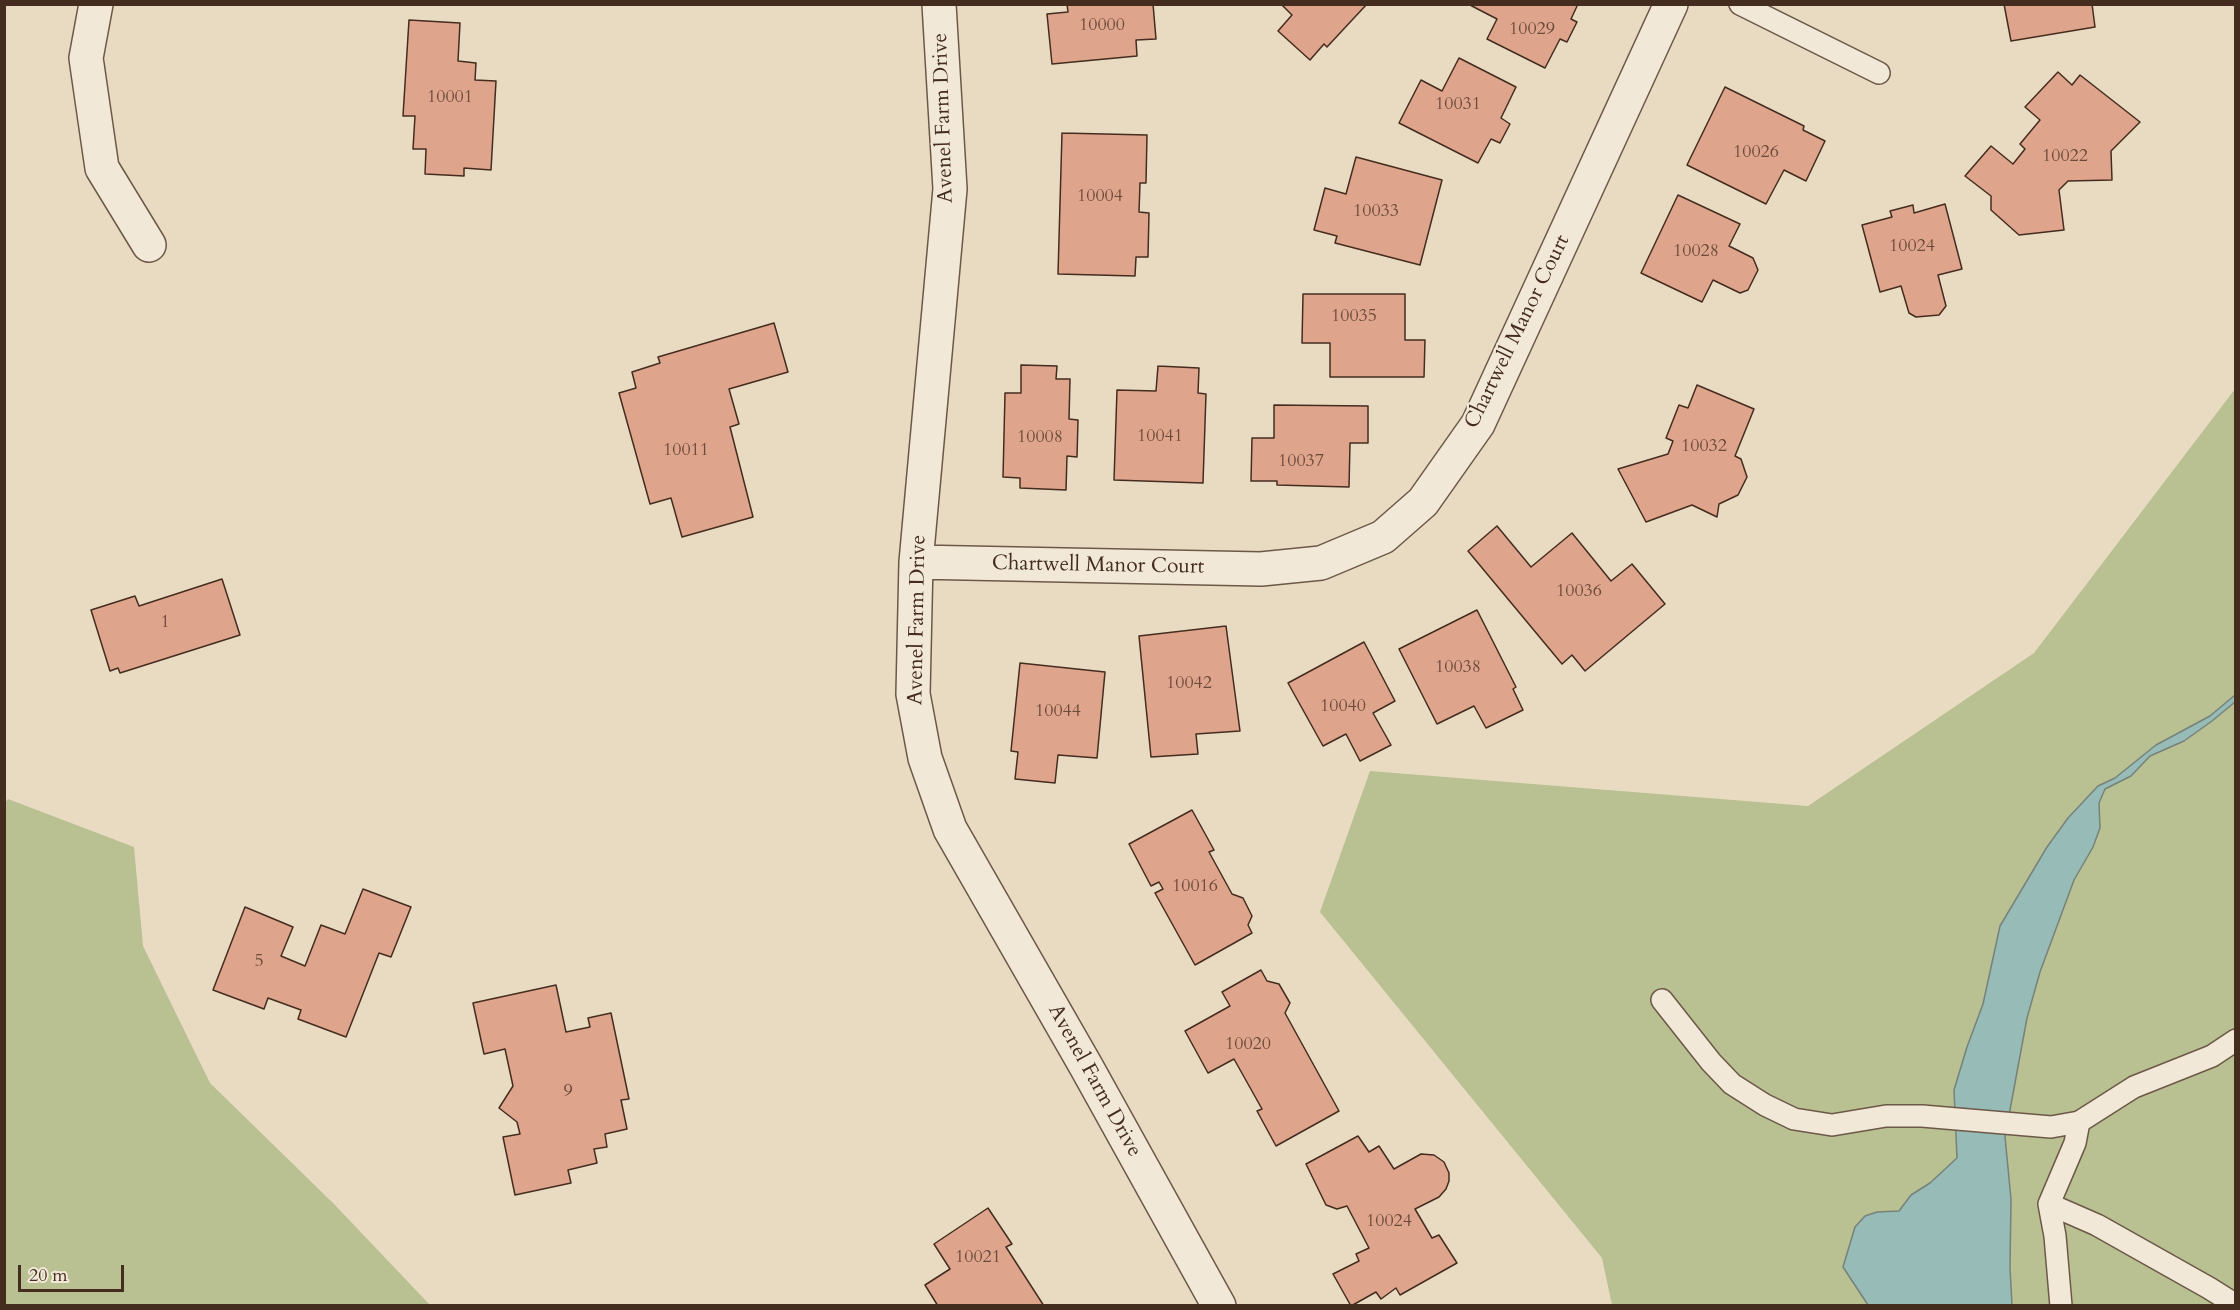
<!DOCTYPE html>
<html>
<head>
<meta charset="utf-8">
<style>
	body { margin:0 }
	#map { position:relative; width:2240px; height:1310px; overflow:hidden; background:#e9dbc2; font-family:Cardo,serif }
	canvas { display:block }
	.frame { position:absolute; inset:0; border:6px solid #442c1f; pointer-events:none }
	.scale { position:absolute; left:18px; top:1265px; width:106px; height:27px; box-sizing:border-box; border:3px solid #442c1f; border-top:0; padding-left:8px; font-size:18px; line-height:21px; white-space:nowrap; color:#442c1f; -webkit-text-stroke:4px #f1e8d7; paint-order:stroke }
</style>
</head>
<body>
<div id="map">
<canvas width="2240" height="1310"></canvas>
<div class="frame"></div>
<div class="scale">20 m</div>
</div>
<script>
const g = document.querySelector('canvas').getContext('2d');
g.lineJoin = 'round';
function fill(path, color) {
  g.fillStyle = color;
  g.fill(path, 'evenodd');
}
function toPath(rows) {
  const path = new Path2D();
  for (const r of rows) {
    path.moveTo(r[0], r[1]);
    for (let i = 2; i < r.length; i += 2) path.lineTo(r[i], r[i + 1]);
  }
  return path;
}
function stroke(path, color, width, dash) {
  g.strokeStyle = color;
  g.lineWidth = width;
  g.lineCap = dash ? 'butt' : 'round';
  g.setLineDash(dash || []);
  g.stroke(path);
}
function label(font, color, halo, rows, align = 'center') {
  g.font = font + ' Cardo,serif';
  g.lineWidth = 4.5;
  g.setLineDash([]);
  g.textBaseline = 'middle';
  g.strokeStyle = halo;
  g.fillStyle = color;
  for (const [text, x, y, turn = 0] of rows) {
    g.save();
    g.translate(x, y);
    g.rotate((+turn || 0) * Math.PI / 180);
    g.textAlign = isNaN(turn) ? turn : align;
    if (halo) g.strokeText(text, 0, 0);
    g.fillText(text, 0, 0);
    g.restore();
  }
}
fill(toPath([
	[2235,389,2235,1305,1612,1305,1602,1258,1320,912,1370,771,1808,806,2034,653],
	[8,799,134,847,143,946,210,1083,334,1204,430,1305,5,1305,4,804]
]), '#b9c092');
const water = toPath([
	[2235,695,2235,702,2212,721,2184,741,2150,756,2131,776,2105,789,2099,803,2100,828,2093,847,2074,880,2040,972,2027,1018,2005,1137,2011,1199,2010,1268,2012,1305,1868,1305,1843,1267,1855,1227,1865,1216,1877,1212,1899,1211,1911,1195,1930,1183,1957,1158,1954,1090,1967,1047,1983,1004,2000,926,2047,847,2068,818,2098,786,2115,778,2156,745,2210,716,2235,695]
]);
fill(water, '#97bbb6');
stroke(water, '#76827a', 1.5);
const building = toPath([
	[1067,4,1153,4,1156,39,1136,40,1137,56,1052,64,1047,14,1068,12,1067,4],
	[1281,4,1367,4,1327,47,1324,44,1310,60,1278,31,1292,15,1281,4],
	[1578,4,1571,19,1577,22,1567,42,1560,39,1545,68,1487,39,1497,19,1468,4,1578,4],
	[2004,4,2092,4,2095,27,2011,41,2004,4],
	[409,20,460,23,458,61,476,63,475,80,496,81,491,170,464,168,464,176,425,174,426,149,413,149,415,116,403,116,409,20],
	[1459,58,1516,87,1501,118,1510,124,1500,143,1491,139,1478,163,1399,123,1421,80,1442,91,1459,58],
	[2058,72,2072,85,2080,75,2140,122,2111,151,2112,180,2068,181,2059,190,2064,230,2019,235,1991,210,1991,196,1965,176,1991,146,2013,164,2025,149,2020,144,2040,120,2025,107,2058,72],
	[1725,87,1804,126,1803,130,1825,141,1806,181,1784,170,1766,204,1687,165,1725,87],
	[1062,133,1147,135,1146,183,1140,183,1139,212,1149,213,1148,257,1136,257,1135,276,1058,274,1062,133],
	[1356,157,1442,180,1420,265,1335,243,1337,236,1314,230,1325,188,1346,194,1356,157],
	[1678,195,1740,224,1729,246,1753,258,1758,270,1748,290,1740,293,1713,280,1702,302,1641,273,1678,195],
	[1945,204,1962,269,1938,275,1946,306,1939,315,1916,317,1909,313,1901,286,1880,292,1862,225,1892,217,1890,211,1913,205,1914,213,1945,204],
	[1303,294,1405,294,1405,340,1425,340,1424,377,1330,377,1330,343,1302,343,1303,294],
	[774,323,788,372,729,389,739,424,730,427,753,517,682,537,671,498,650,504,619,393,636,388,632,372,660,363,658,357,774,323],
	[1021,365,1057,366,1056,379,1070,379,1069,419,1078,420,1077,457,1067,456,1066,490,1020,488,1020,478,1003,477,1005,393,1021,393,1021,365],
	[1158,366,1199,368,1198,393,1206,394,1203,483,1114,480,1117,390,1156,391,1158,366],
	[1697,385,1754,409,1735,456,1741,459,1747,477,1738,495,1719,504,1717,517,1692,505,1646,522,1618,469,1668,454,1673,441,1666,438,1679,405,1688,408,1697,385],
	[1274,405,1368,406,1368,443,1350,443,1349,487,1277,485,1277,481,1251,481,1252,438,1274,438,1274,405],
	[1497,526,1531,567,1572,533,1611,581,1632,564,1665,604,1585,671,1572,655,1562,664,1468,551,1497,526],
	[222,579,240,635,120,673,118,668,110,671,91,610,135,596,139,606,222,579],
	[1477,610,1516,687,1513,689,1523,710,1486,728,1474,706,1437,724,1399,649,1477,610],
	[1226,626,1240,731,1196,734,1198,754,1151,757,1139,636,1226,626],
	[1364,642,1395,701,1373,713,1391,745,1360,761,1346,734,1323,746,1288,683,1364,642],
	[1020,663,1105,672,1097,758,1058,755,1055,783,1015,779,1018,752,1011,751,1020,663],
	[1192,810,1214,850,1209,852,1232,894,1243,898,1252,916,1248,925,1252,933,1195,965,1155,893,1163,889,1159,882,1151,886,1129,844,1192,810],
	[363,889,411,907,391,957,379,953,346,1037,298,1019,301,1010,268,998,264,1009,213,990,245,907,293,927,281,956,305,966,321,925,345,934,363,889],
	[1261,970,1267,981,1279,984,1290,1003,1285,1013,1339,1111,1276,1146,1257,1111,1262,1109,1234,1059,1208,1073,1185,1031,1230,1006,1222,992,1261,970],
	[556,985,566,1032,590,1027,588,1018,611,1013,629,1099,621,1100,627,1129,605,1134,607,1147,594,1149,597,1163,568,1170,571,1183,515,1195,503,1137,520,1134,517,1122,499,1108,513,1086,505,1049,484,1054,473,1003,556,985],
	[1358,1136,1369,1152,1379,1146,1394,1169,1421,1154,1434,1155,1444,1162,1449,1173,1449,1181,1446,1189,1439,1197,1415,1209,1432,1238,1439,1235,1457,1263,1400,1295,1396,1288,1381,1299,1376,1292,1351,1306,1333,1274,1359,1261,1356,1254,1369,1248,1347,1206,1337,1209,1326,1205,1306,1164,1358,1136],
	[988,1208,1012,1244,1006,1247,1044,1306,938,1306,925,1285,950,1269,934,1244,988,1208]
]);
fill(building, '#dfa48c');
stroke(building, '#442c1f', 1.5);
const lane = toPath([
	[1740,4,1879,73],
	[1662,1000,1711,1062,1732,1084,1765,1105,1794,1119,1832,1125,1886,1116,1922,1116,2051,1127,2079,1122,2134,1087,2212,1056,2236,1040],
	[2049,1204,2097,1225,2209,1288,2236,1305],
	[2061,1306,2055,1236,2049,1204,2075,1143,2079,1122]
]);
const street = toPath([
	[96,4,86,58,102,168,149,245],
	[939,4,950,189,916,562,913,694,925,758,950,829,1087,1068,1219,1306],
	[916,562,1261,569,1321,563,1383,537,1423,502,1478,424,1671,4]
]);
stroke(lane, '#6d5848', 24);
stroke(street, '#6d5848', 36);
stroke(lane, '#f1e8d7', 21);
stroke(street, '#f1e8d7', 33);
label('18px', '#6b4a3a', null, [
	["10000",1102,26],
	["10029",1532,30],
	["10001",450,98],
	["10031",1458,105],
	["10026",1756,153],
	["10022",2065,157],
	["10004",1100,197],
	["10033",1376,212],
	["10024",1912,247],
	["10028",1696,252],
	["10035",1354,317],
	["10041",1160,437],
	["10008",1040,438],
	["10032",1704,447],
	["10011",686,451],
	["10037",1301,462],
	["10036",1579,592],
	["1",165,623],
	["10038",1458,668],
	["10042",1189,684],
	["10040",1343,707],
	["10044",1058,712],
	["10016",1195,887],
	["5",259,962],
	["10020",1248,1045],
	["9",568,1092],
	["10024",1389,1222],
	["10021",978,1258]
]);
label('21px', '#442c1f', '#f1e8d7', [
	["Avenel Farm Drive",944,118,-92],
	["Chartwell Manor Court",1518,332,-64],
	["Chartwell Manor Court",1098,566,1],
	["Avenel Farm Drive",918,620,-89],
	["Avenel Farm Drive",1094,1081,61]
]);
</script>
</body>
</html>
